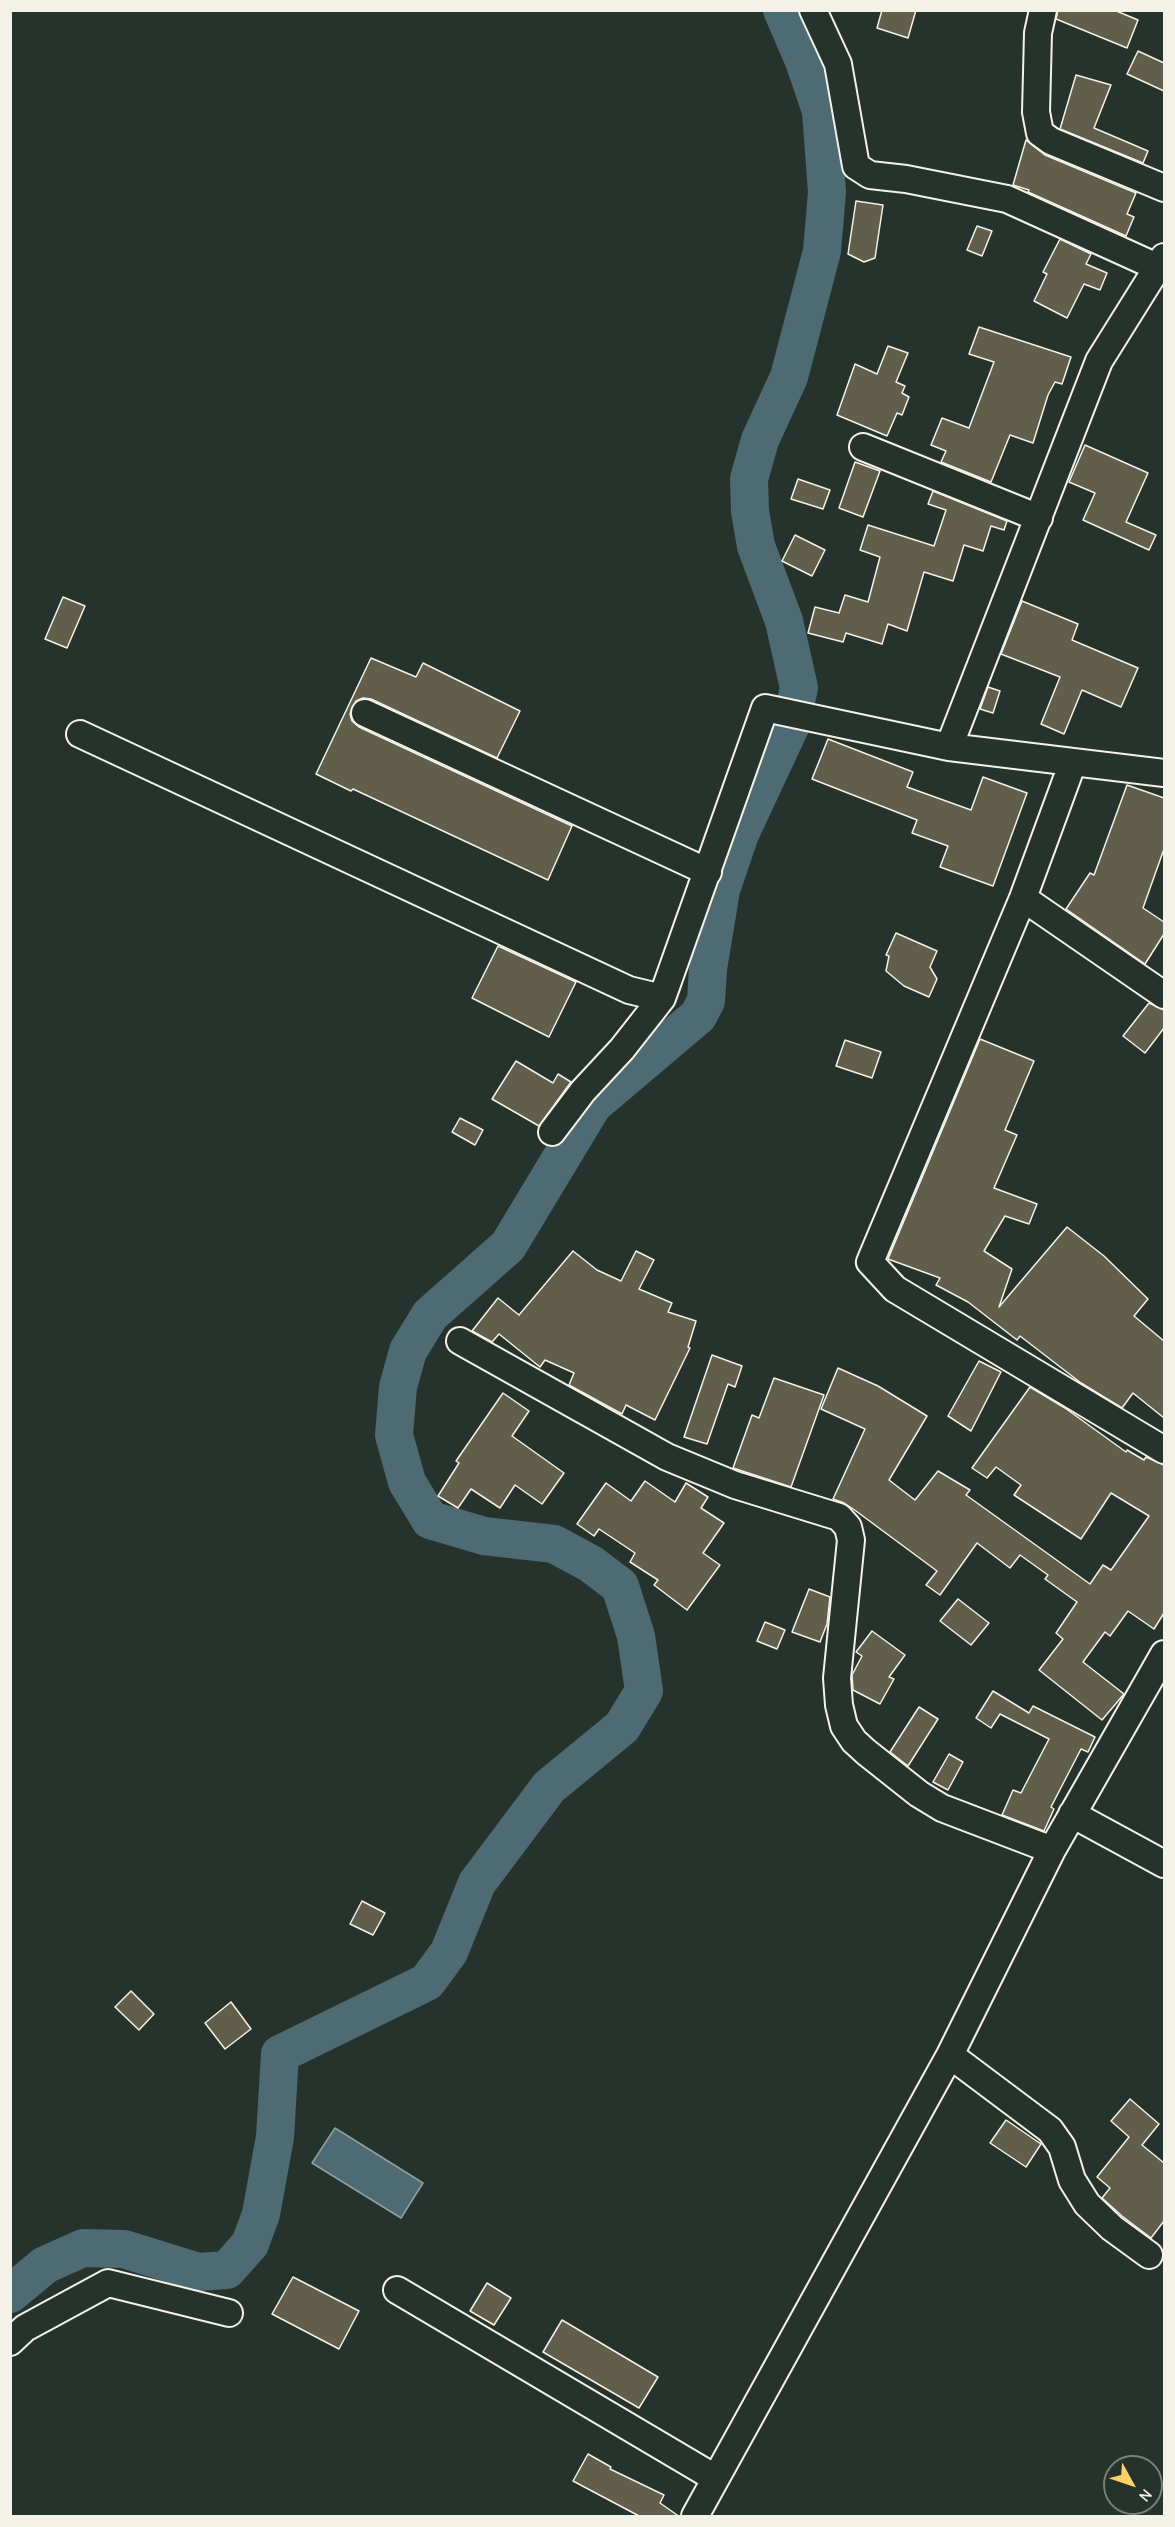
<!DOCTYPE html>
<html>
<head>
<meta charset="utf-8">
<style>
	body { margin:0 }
	#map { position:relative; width:1175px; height:2527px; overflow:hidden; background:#26332d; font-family:"Comic Neue",sans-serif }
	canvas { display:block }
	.frame { position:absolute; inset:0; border:12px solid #f4f1e8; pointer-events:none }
	.north { position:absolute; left:1103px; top:2455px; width:60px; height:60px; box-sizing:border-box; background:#26332d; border:2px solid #787f78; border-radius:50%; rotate:130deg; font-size:16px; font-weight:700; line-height:24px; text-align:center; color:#f4f1e8 }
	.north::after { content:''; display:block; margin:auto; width:21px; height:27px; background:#ffd166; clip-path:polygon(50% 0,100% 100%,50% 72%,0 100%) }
</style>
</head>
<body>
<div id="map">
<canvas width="1175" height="2527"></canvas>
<div class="frame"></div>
<div class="north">N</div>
</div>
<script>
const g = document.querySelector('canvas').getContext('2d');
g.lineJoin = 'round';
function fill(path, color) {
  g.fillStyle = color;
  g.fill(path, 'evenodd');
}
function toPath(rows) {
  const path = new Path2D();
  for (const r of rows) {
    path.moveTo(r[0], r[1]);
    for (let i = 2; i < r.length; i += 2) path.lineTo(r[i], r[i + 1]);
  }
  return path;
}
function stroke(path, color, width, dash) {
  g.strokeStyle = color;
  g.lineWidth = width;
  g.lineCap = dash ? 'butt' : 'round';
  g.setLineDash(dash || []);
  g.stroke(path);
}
const water = toPath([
	[335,2128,423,2183,401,2218,312,2163,335,2128]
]);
fill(water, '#4e6b74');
stroke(water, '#90a1a2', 1.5);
stroke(toPath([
	[10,2294,45,2265,83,2248,124,2249,198,2272,227,2270,250,2244,261,2214,275,2137,280,2054,427,1982,449,1952,477,1883,549,1787,622,1727,644,1691,636,1636,620,1586,591,1564,554,1544,484,1536,430,1520,407,1482,394,1435,398,1387,408,1351,430,1315,508,1246,593,1105,698,1016,706,1001,708,969,721,890,740,834,790,727,799,688,784,621,756,546,750,511,749,479,760,440,789,377,822,251,827,192,821,111,804,61,782,10]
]), '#4e6b74', 38);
const building = toPath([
	[882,10,916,10,908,38,877,28,882,10],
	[1058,10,1114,10,1138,20,1127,48,1056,19,1058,10],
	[1138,51,1164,63,1164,91,1127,74,1138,51],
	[1076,75,1111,85,1094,128,1148,151,1143,163,1060,129,1076,75],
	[1026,140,1045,155,1136,193,1127,214,1134,217,1126,236,1028,192,1029,190,1013,185,1026,140],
	[856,201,883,205,875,258,864,262,848,254,856,201],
	[977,226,992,231,982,256,967,250,977,226],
	[1060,239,1091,254,1086,264,1107,273,1100,290,1084,284,1067,318,1034,301,1047,274,1043,272,1060,239],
	[979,327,1071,357,1062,384,1055,382,1048,395,1033,443,1010,435,991,482,941,462,946,451,931,445,942,418,969,428,994,362,969,354,979,327],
	[888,346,908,353,896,382,905,386,902,393,909,397,902,415,897,413,887,436,837,415,855,364,877,374,888,346],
	[1085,445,1148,473,1126,522,1156,535,1149,550,1083,520,1095,493,1069,482,1085,445],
	[855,462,880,471,863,517,839,508,855,462],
	[798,479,830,490,823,509,791,499,798,479],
	[933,491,1007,521,1004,530,991,526,983,551,964,545,953,581,924,572,907,631,888,624,882,644,846,633,843,642,808,633,815,607,839,613,845,595,868,602,880,557,860,550,868,525,934,546,946,510,928,504,933,491],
	[795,535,825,550,812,576,782,561,795,535],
	[63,597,85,606,67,648,45,639,63,597],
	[1022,601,1078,624,1072,640,1138,668,1121,707,1082,690,1064,734,1041,724,1060,677,1001,654,1022,601],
	[371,658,416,677,423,663,520,711,497,758,371,699,363,698,356,701,350,714,352,721,359,727,572,826,548,880,353,789,351,791,316,774,371,658],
	[988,687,1000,691,993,713,980,709,988,687],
	[828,739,913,772,907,787,971,810,983,777,1027,793,993,886,940,867,948,846,912,833,917,820,812,779,828,739],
	[1127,785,1164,798,1164,849,1143,908,1164,922,1164,934,1145,964,1066,909,1090,873,1094,875,1127,785],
	[896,933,937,951,930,967,937,979,929,997,904,986,886,971,889,956,886,955,896,933],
	[498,946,576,982,549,1037,472,998,498,946],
	[1149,1003,1164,1010,1164,1028,1145,1053,1123,1036,1149,1003],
	[980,1039,1034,1061,1005,1130,1017,1135,994,1188,1037,1204,1029,1224,1005,1216,984,1251,1012,1269,999,1307,1067,1227,1104,1256,1148,1299,1134,1316,1164,1341,1164,1418,1133,1393,1122,1408,1081,1383,1020,1336,1017,1340,968,1302,936,1285,940,1278,888,1259,980,1039],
	[845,1040,881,1052,872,1078,836,1066,845,1040],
	[516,1061,553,1083,558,1074,571,1082,539,1126,492,1099,516,1061],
	[460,1118,483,1130,475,1145,452,1132,460,1118],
	[573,1251,597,1270,621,1281,636,1251,654,1260,639,1289,672,1303,668,1312,696,1321,688,1347,690,1348,655,1420,626,1405,622,1414,569,1385,574,1373,545,1360,540,1367,499,1334,492,1342,472,1331,498,1298,519,1315,573,1251],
	[712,1355,742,1366,735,1387,728,1384,707,1444,684,1437,712,1355],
	[979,1361,1001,1372,971,1431,948,1416,979,1361],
	[838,1368,878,1386,927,1416,889,1480,915,1500,938,1471,970,1490,966,1495,1090,1584,1103,1565,1111,1570,1149,1516,1111,1493,1081,1539,1014,1495,1021,1485,996,1467,987,1478,972,1468,1030,1387,1065,1408,1126,1452,1127,1450,1144,1460,1146,1457,1164,1465,1164,1613,1154,1629,1128,1611,1110,1636,1105,1632,1083,1662,1124,1694,1102,1720,1039,1670,1063,1639,1056,1633,1077,1602,1045,1579,1048,1575,1020,1555,1010,1568,977,1543,940,1595,926,1585,937,1571,856,1511,844,1503,833,1499,865,1429,821,1409,838,1368],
	[774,1378,824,1395,791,1487,733,1468,752,1415,759,1418,774,1378],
	[503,1393,529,1411,512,1436,564,1473,542,1504,515,1485,500,1508,471,1489,458,1508,438,1496,459,1463,456,1461,503,1393],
	[645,1481,675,1502,686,1483,708,1497,701,1508,724,1523,703,1553,720,1565,687,1610,654,1585,658,1580,630,1562,635,1553,599,1529,594,1536,577,1524,606,1483,631,1501,645,1481],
	[809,1589,830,1597,827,1624,820,1642,792,1632,809,1589],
	[958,1599,989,1623,971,1645,940,1621,958,1599],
	[765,1622,785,1630,777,1649,757,1641,765,1622],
	[872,1631,905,1655,889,1677,894,1679,880,1704,853,1690,852,1675,862,1656,856,1652,872,1631],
	[993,1691,1029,1713,1033,1706,1095,1737,1088,1752,1081,1749,1051,1807,1054,1809,1044,1831,1002,1815,1013,1790,1021,1793,1049,1739,1000,1714,991,1728,976,1718,993,1691],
	[919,1707,938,1719,908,1766,890,1752,919,1707],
	[949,1754,963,1762,948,1790,933,1782,949,1754],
	[362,1901,385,1913,373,1935,350,1924,362,1901],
	[131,1991,154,2014,139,2030,115,2007,131,1991],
	[231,2002,251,2029,225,2049,205,2023,231,2002],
	[1130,2099,1159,2124,1142,2145,1164,2163,1164,2221,1151,2238,1122,2216,1102,2198,1110,2188,1097,2177,1129,2137,1111,2121,1130,2099],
	[1006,2120,1041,2144,1026,2167,990,2143,1006,2120],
	[293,2277,359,2311,339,2349,272,2314,293,2277],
	[487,2283,511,2298,494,2325,470,2311,487,2283],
	[562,2320,658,2377,639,2408,543,2352,562,2320],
	[588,2454,611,2467,610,2469,664,2495,660,2503,680,2517,641,2517,573,2481,588,2454]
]);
fill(building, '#615f4b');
stroke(building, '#f4f1e8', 1.5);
const minor = toPath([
	[813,10,838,64,856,166,870,175,906,179,1007,199,1157,267],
	[1043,10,1038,33,1036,112,1040,133,1051,141,1164,188],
	[863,447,1039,518],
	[365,713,708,872],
	[80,734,629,990,662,998],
	[949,747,1099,361,1164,257],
	[1073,762,1164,773],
	[1023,898,1164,995],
	[552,1132,583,1091,622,1049,662,998,765,708,949,747,1073,762,1023,898,870,1262,895,1289,1164,1450],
	[460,1341,667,1457,735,1485,839,1517,848,1527,851,1540,837,1678,839,1705,844,1726,854,1741,866,1752,919,1794,942,1808,1052,1850],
	[1072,1814,1164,1864],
	[950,2055,1050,2130,1062,2147,1072,2180,1087,2204,1112,2228,1149,2255],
	[397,2290,715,2478],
	[10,2342,25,2328,108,2283,229,2313],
	[695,2516,950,2055,1052,1850,1164,1654]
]);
stroke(minor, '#f4f1e8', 30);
stroke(minor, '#26332d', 26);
</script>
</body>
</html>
